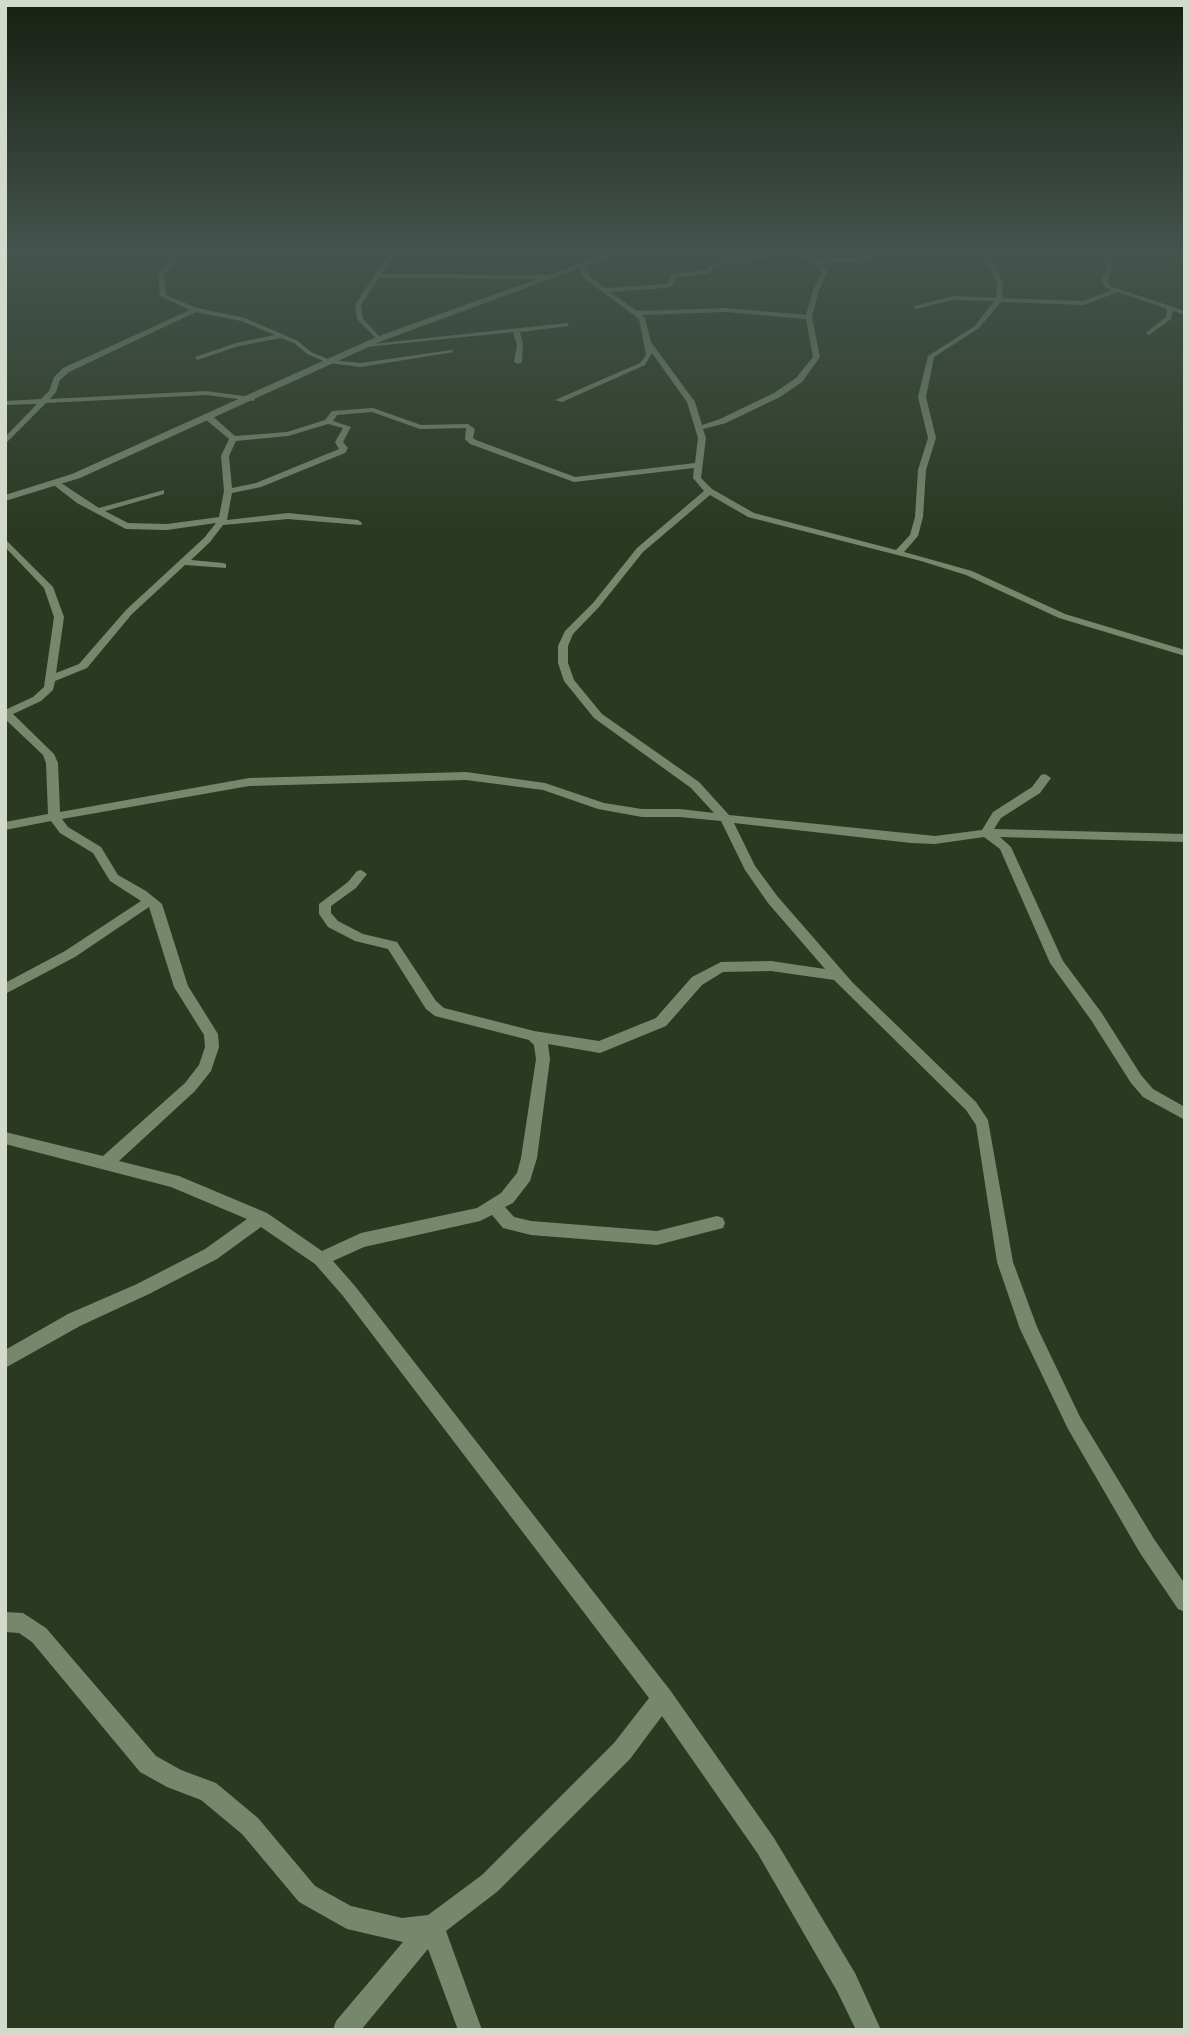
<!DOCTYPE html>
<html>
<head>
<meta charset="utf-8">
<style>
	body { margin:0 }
	#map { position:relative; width:1190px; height:2035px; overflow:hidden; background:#2b3921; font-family:"Alegreya Sans",sans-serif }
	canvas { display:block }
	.frame { position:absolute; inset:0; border:7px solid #d1dacb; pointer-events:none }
</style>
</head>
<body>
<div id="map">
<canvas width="1190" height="2035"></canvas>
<div class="frame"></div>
</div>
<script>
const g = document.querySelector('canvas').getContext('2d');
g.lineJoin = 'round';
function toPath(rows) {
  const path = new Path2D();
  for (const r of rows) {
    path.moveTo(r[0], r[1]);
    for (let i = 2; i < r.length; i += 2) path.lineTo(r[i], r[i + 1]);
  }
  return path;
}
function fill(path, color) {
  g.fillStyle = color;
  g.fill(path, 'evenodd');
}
fill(toPath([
	[5,254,9,255,10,256,5,258,5,254],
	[176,254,183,254,164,275,166,295,197,308,245,318,298,341,311,352,331,360,361,363,451,350,454,352,361,367,328,363,307,354,294,343,281,338,239,346,197,360,195,357,236,343,275,335,241,321,196,312,69,372,60,380,56,392,50,399,206,391,251,397,255,399,254,401,206,395,46,403,5,444,5,437,37,404,5,405,5,401,41,399,49,391,54,377,63,368,190,310,160,296,158,275,176,254],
	[388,254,394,254,381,274,551,275,554,277,551,279,379,278,361,305,363,319,381,338,379,341,357,319,355,305,388,254],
	[768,254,786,254,715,266,709,274,677,277,673,285,666,288,610,292,637,311,726,308,806,315,813,290,822,272,818,266,796,254,804,254,815,260,875,257,873,260,821,263,828,272,819,290,812,317,820,357,802,382,780,397,726,423,703,429,706,438,701,478,712,489,754,513,896,550,910,535,915,517,918,470,928,438,918,397,928,356,975,326,994,301,953,300,916,309,914,306,953,296,996,298,997,282,982,254,988,254,1003,282,1002,298,1083,301,1112,290,1106,288,1101,281,1108,266,1099,254,1105,254,1114,266,1107,281,1110,286,1185,311,1185,315,1173,311,1171,319,1149,335,1146,333,1166,317,1167,309,1118,292,1084,305,1001,302,979,328,934,357,926,397,936,438,926,470,923,517,918,536,904,552,972,571,1065,614,1185,650,1185,656,1059,618,966,575,921,561,748,517,710,495,643,552,599,607,573,634,568,646,568,663,574,680,602,714,699,782,729,815,935,836,982,830,993,812,1032,787,1041,775,1045,774,1051,778,1040,793,1001,818,994,829,1185,834,1185,842,1000,837,1011,847,1063,961,1101,1012,1141,1075,1153,1089,1185,1107,1185,1120,1143,1097,1131,1083,1091,1020,1050,963,1000,849,984,837,935,844,911,843,734,823,755,866,778,897,853,983,976,1102,988,1120,1013,1262,1037,1327,1080,1417,1154,1539,1185,1584,1185,1612,1178,1609,1140,1553,1068,1429,1020,1329,997,1262,976,1125,966,1110,834,980,771,971,723,972,702,985,666,1026,605,1051,600,1053,548,1044,550,1059,537,1158,530,1181,513,1203,505,1207,514,1217,531,1221,657,1231,717,1216,723,1218,725,1223,723,1228,657,1245,531,1235,503,1228,492,1215,480,1221,364,1247,333,1261,355,1286,670,1690,774,1838,855,1973,881,2030,856,2030,837,1991,758,1854,662,1716,630,1759,498,1891,446,1931,482,2030,458,2030,428,1949,361,2030,333,2030,336,2021,403,1942,347,1929,299,1902,242,1834,201,1800,167,1787,140,1772,32,1642,19,1633,5,1632,5,1612,23,1613,46,1628,156,1756,181,1770,216,1783,258,1818,315,1886,351,1906,402,1918,428,1915,482,1875,614,1743,649,1698,343,1296,315,1264,261,1227,217,1259,149,1294,80,1326,5,1368,5,1350,68,1314,137,1284,205,1249,247,1219,171,1187,5,1144,5,1132,103,1156,185,1083,199,1065,205,1047,204,1035,174,987,149,907,75,957,5,994,5,983,65,951,141,901,110,881,93,853,60,833,51,821,5,830,5,822,48,814,46,763,43,755,5,719,5,710,33,697,44,687,54,617,44,588,5,547,5,539,53,587,64,617,56,673,79,664,126,610,204,538,216,523,167,530,126,529,77,503,51,483,58,481,99,508,164,490,164,494,105,511,128,523,167,524,219,517,224,491,221,456,229,439,204,418,204,414,210,414,235,436,287,432,325,420,332,411,373,408,421,425,468,424,475,429,473,438,476,440,575,477,695,463,698,438,687,402,652,353,645,365,562,402,555,400,640,363,646,355,639,319,585,279,578,266,583,265,590,277,605,288,665,284,668,283,672,274,707,270,711,264,768,254],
	[726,312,806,319,813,357,796,378,774,393,720,419,702,425,695,402,651,342,645,318,642,315,726,312],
	[372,412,420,429,466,428,465,439,470,444,574,482,694,468,693,478,704,491,637,548,593,603,565,631,558,646,558,663,564,681,594,718,691,788,714,813,680,809,642,809,604,803,545,783,466,772,249,778,60,812,58,763,54,754,13,714,41,701,53,690,55,681,87,668,132,614,185,565,226,568,226,564,223,563,191,560,210,542,223,525,288,519,361,525,362,523,358,520,288,513,227,520,232,493,261,487,345,453,348,448,343,442,351,427,333,421,337,415,372,412],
	[328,424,343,428,335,442,339,449,256,483,232,488,229,456,236,441,288,436,328,424],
	[466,780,543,790,598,809,642,817,680,817,721,821,745,870,768,903,825,969,771,961,721,962,692,977,656,1018,599,1041,534,1031,444,1008,436,1001,397,942,363,934,338,921,331,913,331,906,356,888,367,874,361,870,357,871,348,882,319,904,319,914,328,927,355,941,388,949,426,1009,435,1016,529,1040,534,1045,536,1059,521,1158,517,1173,501,1193,477,1208,361,1233,322,1251,267,1213,179,1176,119,1161,195,1091,211,1071,219,1047,218,1034,188,986,162,904,146,891,118,875,101,847,68,827,62,819,249,786,466,780],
	[567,323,569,326,520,332,523,345,522,362,518,364,514,362,517,345,513,332,366,347,363,345,567,323]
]), '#77876c');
fill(toPath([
	[607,254,618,254,382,341,80,478,5,501,5,495,72,474,376,337,607,254]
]), '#77876c');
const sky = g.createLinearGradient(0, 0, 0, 539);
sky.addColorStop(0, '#181f12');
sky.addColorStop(0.47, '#44544e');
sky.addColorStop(1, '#44544e00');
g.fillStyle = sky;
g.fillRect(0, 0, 1190, 539);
</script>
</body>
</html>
